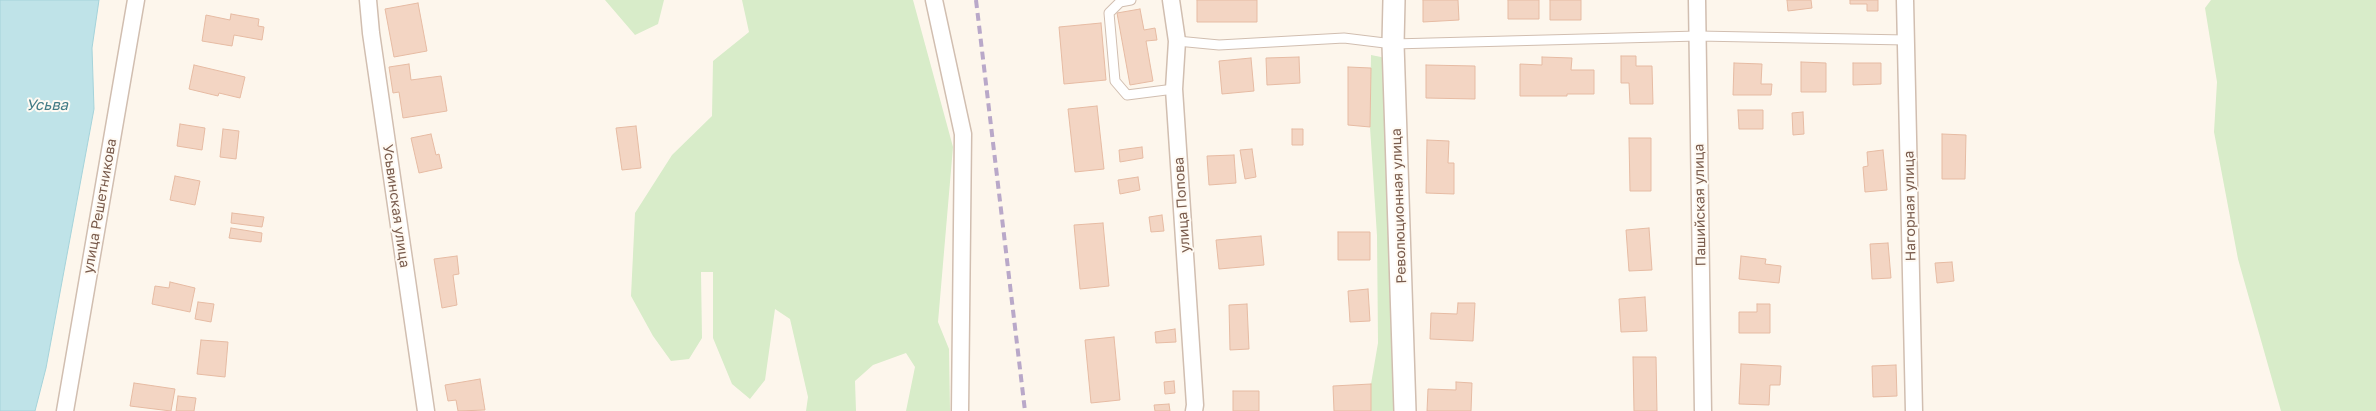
<!DOCTYPE html>
<html>
<head>
<meta charset="utf-8">
<style>
	body { margin:0 }
	canvas { display:block; background:#fdf6ec }
</style>
</head>
<body>
<canvas width="2376" height="411"></canvas>
<script>
const g = document.querySelector('canvas').getContext('2d');
g.lineJoin = 'round';
function fill(path, color) {
  g.fillStyle = color;
  g.fill(path, 'evenodd');
}
function toPath(rows) {
  const path = new Path2D();
  for (const r of rows) {
    path.moveTo(r[0], r[1]);
    for (let i = 2; i < r.length; i += 2) path.lineTo(r[i], r[i + 1]);
  }
  return path;
}
function stroke(path, color, width, dash) {
  g.strokeStyle = color;
  g.lineWidth = width;
  g.lineCap = dash ? 'butt' : 'round';
  g.setLineDash(dash || []);
  g.stroke(path);
}
function label(font, color, halo, rows, align = 'center') {
  g.font = font + ' "Golos Text",sans-serif';
  g.lineWidth = 4;
  g.setLineDash([]);
  g.textBaseline = 'middle';
  g.strokeStyle = halo;
  g.fillStyle = color;
  for (const [text, x, y, turn = 0] of rows) {
    g.save();
    g.translate(x, y);
    g.rotate((+turn || 0) * Math.PI / 180);
    g.textAlign = isNaN(turn) ? turn : align;
    if (halo) g.strokeText(text, 0, 0);
    g.fillText(text, 0, 0);
    g.restore();
  }
}
fill(toPath([
	[605,0,664,0,658,24,635,35],
	[742,0,913,0,953,147,938,322,949,349,950,411,906,411,915,367,906,353,873,365,855,381,856,411,806,411,808,397,790,319,775,309,765,380,750,399,732,384,713,338,713,272,701,272,702,338,689,359,671,361,653,336,631,296,635,213,672,155,712,116,713,61,749,32],
	[2211,0,2376,0,2376,411,2281,411,2238,259,2214,132,2217,82,2205,8],
	[1371,55,1386,58,1397,411,1371,411,1371,384,1378,343,1377,236,1370,127]
]), '#d8ecc9');
const water = toPath([
	[0,0,99,0,92,48,94,109,46,368,35,411,0,411,0,0]
]);
fill(water, '#bfe3e8');
stroke(water, '#a5d3da', 1);
const building = toPath([
	[1197,0,1257,0,1257,22,1197,22,1197,0],
	[1423,0,1458,0,1459,20,1423,22,1423,0],
	[1508,0,1539,0,1539,19,1508,19,1508,0],
	[1550,0,1581,0,1581,20,1550,20,1550,0],
	[1787,0,1811,0,1812,8,1788,11,1787,0],
	[1850,0,1878,0,1878,11,1867,11,1867,4,1850,4,1850,0],
	[418,3,427,51,394,57,385,9,418,3],
	[1140,9,1144,30,1155,28,1157,40,1146,41,1153,81,1130,85,1117,13,1140,9],
	[231,14,259,19,258,26,264,27,262,40,234,35,232,46,202,41,206,15,230,20,231,14],
	[1101,23,1106,80,1064,84,1059,27,1101,23],
	[1621,56,1636,56,1636,66,1652,66,1653,104,1630,104,1629,83,1621,83,1621,56],
	[1299,57,1300,83,1267,85,1266,58,1299,57],
	[1542,57,1572,58,1571,70,1594,70,1594,94,1567,94,1567,96,1520,96,1520,64,1542,65,1542,57],
	[1251,58,1254,91,1222,94,1219,61,1251,58],
	[1801,62,1826,63,1826,92,1801,92,1801,62],
	[1734,63,1762,64,1761,84,1772,84,1771,95,1733,95,1734,63],
	[1853,63,1881,63,1881,84,1853,85,1853,63],
	[409,64,411,80,441,76,447,111,403,118,399,92,393,93,389,67,409,64],
	[194,65,245,77,240,98,219,93,218,96,189,89,194,65],
	[1426,65,1475,66,1475,99,1426,98,1426,65],
	[1348,67,1371,68,1370,127,1348,125,1348,67],
	[1097,106,1104,169,1075,172,1068,109,1097,106],
	[1738,110,1763,110,1763,129,1739,129,1738,110],
	[1803,112,1804,134,1793,135,1792,113,1803,112],
	[180,124,205,128,202,150,177,146,180,124],
	[636,126,641,168,622,170,616,128,636,126],
	[223,129,239,131,236,159,220,157,223,129],
	[1292,129,1303,129,1303,145,1292,145,1292,129],
	[431,134,436,155,439,154,442,168,419,173,411,138,431,134],
	[1942,134,1966,135,1965,179,1942,179,1942,134],
	[1629,138,1651,138,1651,191,1630,191,1629,138],
	[1427,140,1449,141,1448,163,1454,163,1454,194,1426,193,1427,140],
	[1142,147,1143,158,1120,162,1119,150,1142,147],
	[1252,149,1256,177,1245,179,1240,150,1252,149],
	[1883,150,1887,190,1865,192,1863,167,1868,166,1867,152,1883,150],
	[1234,155,1236,183,1209,185,1207,156,1234,155],
	[175,176,200,181,195,205,170,200,175,176],
	[1138,177,1140,190,1120,194,1118,180,1138,177],
	[232,213,264,217,262,227,231,223,232,213],
	[1162,215,1164,231,1151,232,1149,217,1162,215],
	[1103,223,1109,286,1080,289,1074,225,1103,223],
	[231,228,262,233,261,242,229,238,231,228],
	[1649,228,1652,270,1629,271,1626,230,1649,228],
	[1338,232,1370,232,1370,260,1338,260,1338,232],
	[1261,236,1264,265,1219,269,1216,240,1261,236],
	[1888,243,1891,278,1872,279,1870,244,1888,243],
	[457,256,459,274,453,275,457,305,442,308,434,259,457,256],
	[1741,256,1766,259,1765,264,1781,266,1779,283,1739,279,1741,256],
	[1952,262,1954,281,1937,283,1935,263,1952,262],
	[170,282,195,288,190,312,152,304,155,286,169,288,170,282],
	[1368,289,1370,321,1350,322,1348,291,1368,289],
	[1645,297,1647,331,1621,332,1619,299,1645,297],
	[198,302,214,304,211,322,195,319,198,302],
	[1458,303,1475,303,1473,341,1430,339,1431,313,1457,314,1458,303],
	[1247,304,1249,349,1230,350,1229,305,1247,304],
	[1757,304,1770,304,1770,333,1739,333,1739,312,1757,312,1757,304],
	[1175,329,1176,342,1156,343,1155,332,1175,329],
	[1114,337,1120,400,1091,403,1085,340,1114,337],
	[201,340,228,342,225,377,197,374,201,340],
	[1633,357,1656,357,1657,411,1634,411,1633,357],
	[1741,364,1781,366,1780,385,1770,385,1769,405,1739,404,1741,364],
	[1896,365,1897,396,1873,397,1872,366,1896,365],
	[480,379,485,410,458,411,456,400,448,401,445,385,480,379],
	[1174,381,1175,393,1165,394,1164,382,1174,381],
	[1456,382,1472,383,1471,411,1427,411,1428,389,1456,390,1456,382],
	[134,383,175,389,171,411,130,406,134,383],
	[1371,384,1371,411,1334,411,1333,386,1371,384],
	[1233,391,1259,391,1259,411,1233,411,1233,391],
	[178,396,196,398,194,411,176,411,178,396],
	[1169,404,1170,411,1155,411,1154,405,1169,404]
]);
fill(building, '#f3d5c3');
stroke(building, '#e6bba3', 1);
const service = toPath([
	[1131,0,1120,2,1109,13,1115,81,1127,95,1174,89],
	[1177,41,1219,45,1344,38,1393,44,1698,36,1906,40]
]);
const minor = toPath([
	[368,0,371,33,426,411],
	[934,0,963,134,960,411],
	[1171,0,1177,41,1174,89,1195,405,1194,411],
	[1697,0,1703,411],
	[1905,0,1914,411],
	[65,411,136,0]
]);
const tertiary = toPath([
	[1394,0,1393,44,1405,411]
]);
stroke(service, '#d1beb0', 11);
stroke(minor, '#d1beb0', 19);
stroke(tertiary, '#d1beb0', 24);
stroke(service, '#fff', 9);
stroke(minor, '#fff', 16);
stroke(tertiary, '#fff', 21);
stroke(toPath([
	[976,0,1025,411]
]), '#b9a8c9', 4, [8, 5]);
label('14px', '#7a5c4d', '#fffaf3', [
	["улица Попова",1182,205,-94],
	["Пашийская улица",1700,205,-91],
	["улица Решетникова",100,206,-80],
	["Усьвинская улица",396,206,82],
	["Революционная улица",1399,206,-92],
	["Нагорная улица",1910,206,-91]
]);
label('italic 15px', '#437c86', '#fffaf3', [
	["Усьва",47,105]
]);
</script>
</body>
</html>
